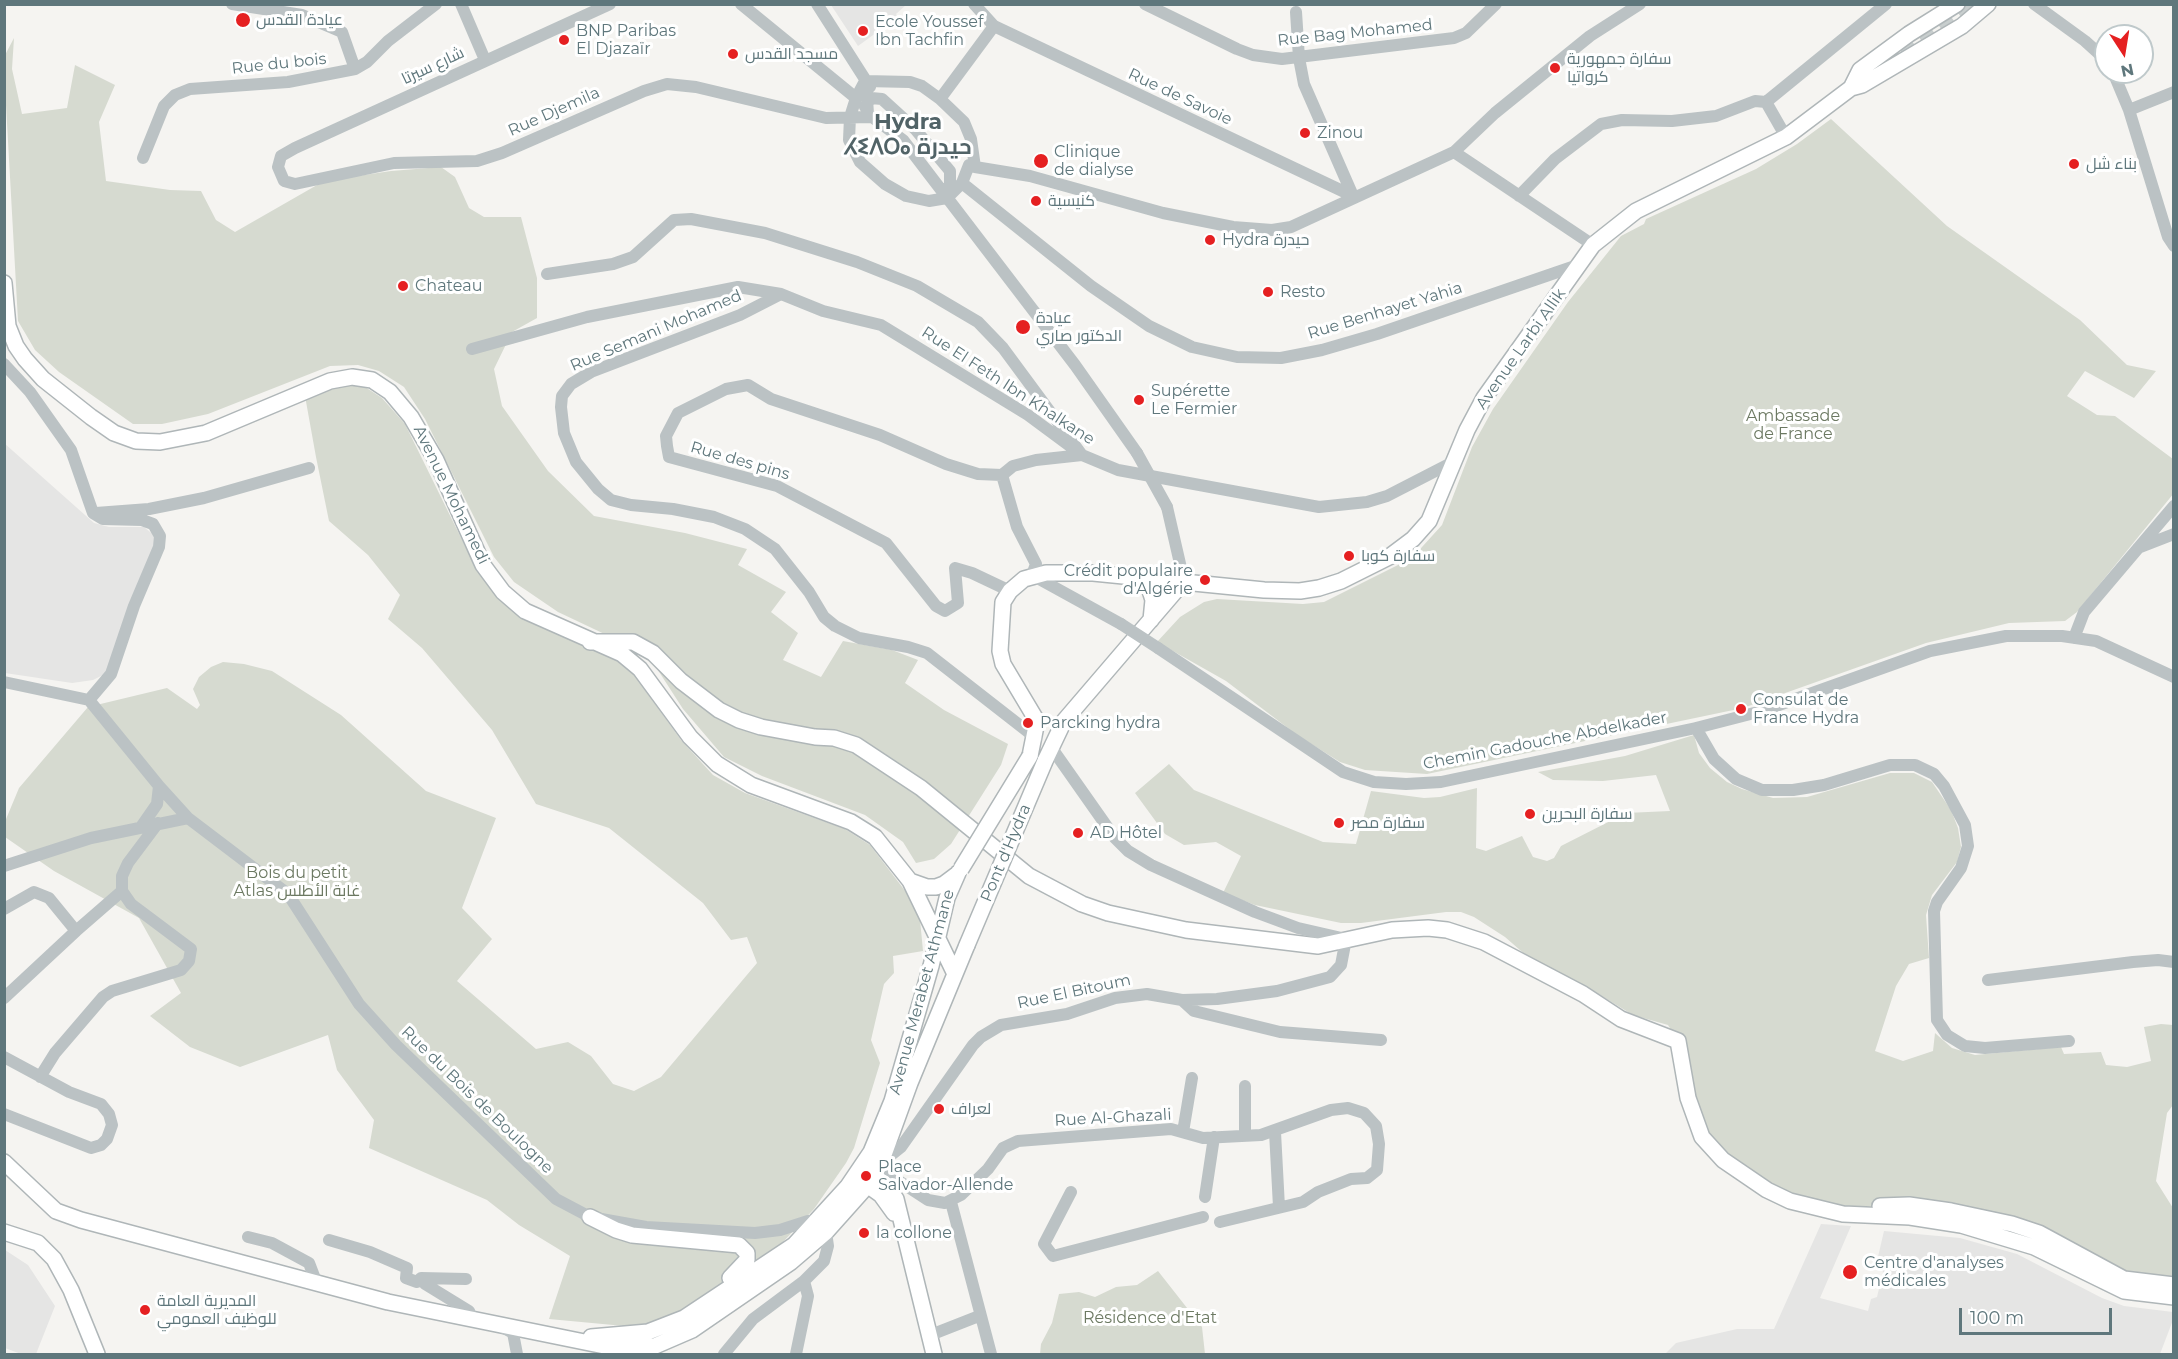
<!DOCTYPE html>
<html>
<head>
<meta charset="utf-8">
<style>
	body { margin:0 }
	#map { position:relative; width:2178px; height:1359px; overflow:hidden; background:#f5f4f1; font-family:Montserrat,sans-serif }
	canvas { display:block }
	.frame { position:absolute; inset:0; border:6px solid #5f777c; pointer-events:none }
	.north { position:absolute; left:2094px; top:24px; width:60px; height:60px; box-sizing:border-box; background:#fff; border:2px solid #bfc9cb; border-radius:50%; rotate:168deg; font-size:16px; font-weight:700; line-height:24px; text-align:center; color:#5f777c }
	.north::after { content:''; display:block; margin:auto; width:21px; height:27px; background:#e52021; clip-path:polygon(50% 0,100% 100%,50% 72%,0 100%) }
	.scale { position:absolute; left:1959px; top:1308px; width:153px; height:27px; box-sizing:border-box; border:3px solid #5f777c; border-top:0; padding-left:8px; font-size:18px; line-height:21px; white-space:nowrap; color:#5f777c; -webkit-text-stroke:4px #fff; paint-order:stroke }
</style>
</head>
<body>
<div id="map">
<canvas width="2178" height="1359"></canvas>
<div class="frame"></div>
<div class="north">N</div>
<div class="scale">100 m</div>
</div>
<script>
const ctx = document.querySelector('canvas').getContext('2d');
ctx.lineJoin = 'round';
function paint(path, color) { ctx.fillStyle = color; ctx.fill(path, 'evenodd'); }
const shape = rows => new Path2D(rows.map(r => 'M' + r).join(''));
function trace(path, color, width, dash) { ctx.strokeStyle = color; ctx.lineWidth = width; ctx.lineCap = dash ? 'butt' : 'round'; ctx.setLineDash(dash || []); ctx.stroke(path); }
function drawText(font, color, halo, rows, align = 'center') {
  ctx.font = font + ' Montserrat,Cairo,"Noto Sans Tifinagh",sans-serif'; ctx.lineWidth = 6; ctx.setLineDash([]); ctx.textBaseline = 'middle'; ctx.strokeStyle = halo; ctx.fillStyle = color; for (const [text, x, y, turn = 0] of rows) {
    ctx.save(); ctx.translate(x, y); ctx.rotate((+turn || 0) * Math.PI / 180); ctx.textAlign = isNaN(turn) ? turn : align; if (halo) ctx.strokeText(text, 0, 0); ctx.fillText(text, 0, 0); ctx.restore();
  }
}
paint(shape([
	[831,5,906,5,896,14,898,17,858,46],
	[4,443,94,523,109,527,144,527,155,536,154,546,107,673,93,680,72,683,5,673],
	[1821,1224,1851,1226,1820,1298,1846,1305,1868,1311,1871,1299,1877,1297,1883,1272,1877,1261,1884,1231,1960,1238,2017,1254,2102,1298,2124,1306,2173,1312,2173,1320,2160,1354,1665,1354,1676,1343,1737,1329,1774,1329],
	[5,1250,28,1265,55,1306,36,1354,21,1354,5,1348]
]), '#e5e5e4');
paint(shape([
	[14,38,12,69,22,114,67,108,75,65,115,85,99,122,106,181,170,190,201,191,216,220,235,232,324,181,391,171,441,167,455,177,469,208,484,217,521,217,537,278,537,318,512,332,494,369,502,406,548,471,594,516,685,533,747,549,738,565,786,592,771,612,798,633,783,660,821,677,843,641,892,650,918,660,905,683,944,710,1008,744,1001,765,951,844,934,859,916,863,903,842,865,815,762,776,724,757,683,709,654,664,632,647,558,612,514,582,494,557,425,419,404,387,379,371,358,365,330,366,208,414,162,424,133,424,59,372,35,350,18,321,5,87,4,57],
	[1831,119,1947,226,2080,320,2127,365,2156,371,2134,398,2085,371,2067,396,2097,415,2115,416,2173,459,2174,493,2077,612,2065,621,2009,623,1926,643,1743,708,1427,774,1365,770,1340,762,1297,735,1226,681,1157,642,1180,617,1204,602,1217,599,1303,604,1324,602,1412,558,1442,525,1472,447,1493,409,1568,302,1621,236,1644,224,1646,219,1756,169,1797,144],
	[343,382,362,385,382,398,405,424,467,550,487,584,505,604,617,661,632,672,681,740,713,775,745,793,845,829,870,845,919,909,923,951,893,956,894,973,884,984,871,1040,880,1063,854,1148,846,1163,814,1209,782,1243,660,1324,624,1326,549,1319,570,1256,519,1225,487,1200,369,1148,374,1120,337,1070,328,1035,240,1067,190,1047,150,1016,181,993,139,918,54,871,5,837,4,824,19,788,88,707,167,688,197,709,200,705,193,689,199,677,211,667,223,662,244,664,272,671,341,715,426,791,496,818,462,908,492,939,457,981,536,1049,568,1042,591,1056,613,1084,634,1091,661,1077,757,963,747,937,731,940,703,903,609,828,536,804,492,730,422,648,388,619,400,595,368,555,329,521,316,457,305,396],
	[1694,735,1699,753,1710,768,1727,782,1742,789,1773,798,1807,797,1890,773,1914,773,1932,782,1951,810,1958,828,1961,847,1957,862,1932,895,1926,915,1929,958,1909,964,1896,986,1875,1051,1903,1061,1933,1051,1935,1033,1952,1048,1975,1055,2061,1047,2064,1054,2101,1052,2106,1065,2127,1067,2151,1061,2144,1027,2161,1024,2173,1025,2173,1105,2167,1113,2156,1181,2173,1208,2173,1283,2138,1280,2039,1233,1880,1206,1845,1207,1779,1191,1730,1161,1700,1125,1678,1041,1668,1025,1633,1015,1580,983,1551,977,1505,937,1474,917,1461,912,1446,912,1361,923,1341,923,1255,905,1223,893,1241,856,1216,842,1184,845,1165,834,1135,793,1169,764,1194,790,1323,842,1356,844,1371,791,1424,798,1440,797,1477,788,1476,848,1486,851,1522,836,1533,857,1547,861,1554,858,1561,846,1626,813,1670,811,1656,775,1603,781,1553,780,1538,772,1625,756],
	[1158,1271,1202,1327,1205,1354,1040,1354,1041,1344,1052,1323,1059,1294,1079,1292,1095,1297,1116,1287,1137,1285]
]), '#d6dad0');
trace(shape([
	[1883,66,1973,4]
]), '#c8cece', 15, [15, 8]);
const major = shape([
	[1851,88,1860,70,1909,34,1957,4],
	[4,283,8,326,16,346,25,359,43,379,91,417,114,433,136,441,160,442,206,433,330,381,352,377,372,380,390,392,411,417,436,460,483,565,503,592,525,611,622,654,640,669,690,737,717,764,751,785,851,822,875,837,910,881,955,974],
	[1141,577,1147,581,1153,600,1151,620],
	[590,642,633,642,653,653,681,681,719,710,739,720,761,727,815,737,834,738,856,745,921,788,1029,876,1082,904,1108,913,1186,930,1318,946,1392,930,1428,928,1447,930,1484,942,1583,994,1621,1019,1678,1041,1688,1098,1702,1137,1723,1160,1767,1190,1790,1201,1843,1214,1910,1217,1961,1225,2034,1247,2124,1291,2174,1297],
	[1037,721,1003,664,1000,651,1003,602,1010,591,1024,579,1046,573,1093,573,1264,590,1300,591,1319,588,1341,581,1389,557,1413,539,1429,521,1467,430,1484,398,1593,245,1636,211,1786,137,1851,88,1862,85,1962,26,1988,4],
	[1030,756,1037,721],
	[1045,761,1064,721,1184,581],
	[910,881,927,887,936,887,944,884,956,875],
	[4,1162,56,1211,81,1220,388,1302,614,1348,655,1346,692,1330,791,1262,826,1232,868,1185,881,1163,910,1083,967,945],
	[867,1171,885,1184,896,1199,934,1354],
	[860,1180,881,1195,894,1213],
	[1880,1206,1909,1205,1951,1211,2012,1224,2039,1233,2124,1279,2174,1285],
	[590,1217,616,1230,632,1235,739,1245,747,1253,747,1260,730,1278],
	[4,1232,38,1243,54,1259,71,1290,97,1354],
	[591,1337,648,1332,684,1318,794,1245,848,1186,871,1152,892,1101,931,966,947,898,958,873]
]);
trace(major, '#afb6b8', 18);
trace(shape([
	[232,4,302,15,342,32,355,69],
	[461,4,485,60],
	[610,4,295,148,281,156,278,167,284,181,295,184,394,163,477,161,502,153,644,91,667,84,696,87,826,118,871,117],
	[741,4,856,98],
	[817,4,870,87],
	[974,4,994,26,1353,196],
	[1145,4,1237,49,1253,55,1282,59,1454,38,1466,33,1496,4],
	[2034,4,2085,41,2106,60],
	[1296,12,1299,58,1304,84,1353,196],
	[2113,72,2129,110,2168,237,2174,246],
	[865,81,910,82,922,86,940,99,964,122,971,139,975,167,969,165,962,183,947,198,929,201,906,196,885,184,860,162,849,140,850,117,856,98,865,81],
	[866,82,868,114,903,140,1075,365,1137,453],
	[940,99,994,26],
	[1766,102,1786,137],
	[865,107,871,98,882,99,915,129,950,171,950,185,943,194],
	[2129,110,2174,92],
	[1454,152,1593,245],
	[143,158,164,106,175,95,190,89,288,82,355,69,367,62,388,41,436,4],
	[975,167,1030,176,1163,213,1233,227,1272,230,1291,227,1454,152,1495,113,1590,36,1640,4],
	[962,183,1091,286,1149,326,1192,347,1237,357,1281,358,1322,350,1377,334,1578,265],
	[1519,196,1555,159,1601,124,1622,120,1672,121,1716,116,1755,101,1766,102,1886,4],
	[547,274,613,264,633,257,674,220,691,219,765,233,857,262,917,286,978,322,1003,348,1082,455,1036,460,1013,466,1002,475,978,474,946,464,880,435,771,399,748,385,726,389,678,413,666,436,667,446,669,457,777,486,886,543,936,606,945,611,958,603,955,568,972,573,1010,591],
	[781,294,740,315,591,372,571,384,562,396,561,407,564,433,576,462,598,489,611,500,631,505,673,509,714,517,745,529,775,549,809,592,824,617,835,626,859,638,908,647,927,653,1036,738],
	[472,349,587,317,738,287,781,294,823,311,881,325,1028,415,1082,455,1118,470,1319,507,1367,502,1387,496,1455,461],
	[4,364,30,392,71,450,93,513,103,519,142,520,153,524,160,536,159,547,134,606,111,674,89,700],
	[1002,475,1017,527,1036,564,1032,575,1121,624],
	[1167,507,1184,581],
	[96,513,149,509,204,498,309,468],
	[2138,548,2174,534],
	[2074,638,2084,612,2174,506],
	[1158,648,1343,772,1374,782,1406,784,1441,782,1696,728,1762,711,1930,651,2006,636,2062,636,2096,641,2174,677],
	[4,682,89,700,159,786,188,818,288,894,359,1004,396,1045,556,1199,590,1217,646,1227,755,1233,780,1230,808,1221,818,1222,826,1232,828,1246,824,1261,804,1281,753,1319,724,1354],
	[1696,728,1714,759,1736,779,1762,790,1793,790,1824,785,1890,765,1915,765,1934,774,1944,786,1965,825,1968,846,1961,868,1937,902,1934,911,1937,1020,1947,1035,1965,1046,1985,1048,2069,1041],
	[141,827,157,804,159,786],
	[4,866,91,838,188,818],
	[4,909,34,892,49,898,76,931,4,998],
	[76,931,122,891],
	[1988,980,2133,962,2158,960,2174,962],
	[1182,1000,1194,1011,1280,1032,1381,1040],
	[4,1057,69,1092,101,1104,109,1114,112,1125,107,1139,101,1145,91,1148,4,1114],
	[40,1077,55,1053,103,997,112,991,181,970,189,961,191,949,131,904,122,891,122,876,128,863,158,823],
	[1183,1132,1192,1078],
	[1275,1132,1279,1207],
	[1245,1136,1245,1086],
	[881,1163,901,1147,973,1045,981,1037,1001,1025,1067,1014,1115,998,1147,994,1182,1000,1217,999,1277,991,1330,977,1341,965,1346,939,1298,928,1255,912,1151,865,1128,851,1115,838,1051,747],
	[879,1168,928,1200,945,1203,961,1195,988,1169,1003,1148,1018,1141,1171,1129,1203,1138,1261,1135,1331,1110,1348,1108,1364,1113,1376,1126,1379,1144,1377,1170,1367,1178,1351,1179,1318,1192,1303,1202,1220,1222],
	[1071,1192,1044,1244,1053,1256,1203,1217],
	[1205,1197,1214,1137],
	[951,1202,991,1354],
	[248,1237,272,1243,309,1263,317,1284],
	[329,1240,370,1252,407,1268,406,1278,417,1282,421,1278],
	[466,1279,421,1278,425,1284,469,1311,471,1317],
	[502,1327,513,1333,517,1354],
	[928,1336,979,1316],
	[796,1354,808,1296,804,1281]
]), '#bbc2c4', 12);
trace(major, '#fff', 15);
const majorBridge = shape([
	[961,869,1030,756],
	[967,945,1045,761]
]);
trace(majorBridge, '#afb6b8', 18, []);
trace(shape([
	[1137,453,1167,507],
	[1121,624,1158,648]
]), '#bbc2c4', 12);
trace(majorBridge, '#fff', 15);
for (const [x, y, r, color] of [
	[243,20,8,"#e52021"],
	[863,31,6,"#e52021"],
	[564,40,6,"#e52021"],
	[733,54,6,"#e52021"],
	[1555,68,6,"#e52021"],
	[1305,133,6,"#e52021"],
	[1041,161,8,"#e52021"],
	[2074,164,6,"#e52021"],
	[1036,201,6,"#e52021"],
	[1210,240,6,"#e52021"],
	[403,286,6,"#e52021"],
	[1268,292,6,"#e52021"],
	[1023,327,8,"#e52021"],
	[1139,400,6,"#e52021"],
	[1349,556,6,"#e52021"],
	[1205,580,6,"#e52021"],
	[1741,709,6,"#e52021"],
	[1028,723,6,"#e52021"],
	[1530,814,6,"#e52021"],
	[1339,823,6,"#e52021"],
	[1078,833,6,"#e52021"],
	[939,1109,6,"#e52021"],
	[866,1176,6,"#e52021"],
	[864,1233,6,"#e52021"],
	[1850,1272,8,"#e52021"],
	[145,1310,6,"#e52021"]
]) { const dot = new Path2D(); dot.arc(x, y, r, 0, 2 * Math.PI); ctx.fillStyle = color; ctx.fill(dot); trace(dot, '#fff', 2); }
drawText('16px', '#5f777c', '#fff', [
	["عيادة القدس",256,20],
	["Ecole Youssef",875,22],
	["Ibn Tachfin",875,40],
	["BNP Paribas",576,31],
	["El Djazaïr",576,49],
	["مسجد القدس",745,54],
	["سفارة جمهورية",1567,59],
	["كرواتيا",1567,77],
	["Zinou",1317,133],
	["Clinique",1054,152],
	["de dialyse",1054,170],
	["بناء شل",2086,164],
	["كنيسية",1048,201],
	["Hydra حيدرة",1222,240],
	["Chateau",415,286],
	["Resto",1280,292],
	["عيادة",1036,318],
	["الدكتور صاري",1036,336],
	["Supérette",1151,391],
	["Le Fermier",1151,409],
	["سفارة كوبا",1361,556],
	["Crédit populaire",1193,571,"right"],
	["d'Algérie",1193,589,"right"],
	["Consulat de",1753,700],
	["France Hydra",1753,718],
	["Parcking hydra",1040,723],
	["سفارة البحرين",1542,814],
	["سفارة مصر",1351,823],
	["AD Hôtel",1090,833],
	["لعراف",951,1109],
	["Place",878,1167],
	["Salvador-Allende",878,1185],
	["la collone",876,1233],
	["Centre d'analyses",1864,1263],
	["médicales",1864,1281],
	["المديرية العامة",157,1301],
	["للوظيف العمومي",157,1319]
], 'left');
drawText('16px', '#5f777c', '#fff', [
	["Rue Bag Mohamed",1355,33,-6],
	["Rue du bois",279,64,-6],
	["شارع سيرتا",433,66,-25],
	["Rue de Savoie",1180,97,25],
	["Rue Djemila",554,112,-24],
	["Rue Benhayet Yahia",1385,311,-17],
	["Rue Semani Mohamed",656,331,-23],
	["Avenue Larbi Allik",1521,349,-55],
	["Rue El Feth Ibn Khalkane",1008,386,33],
	["Rue des pins",740,461,16],
	["Avenue Mohamedi",451,495,64],
	["Chemin Gadouche Abdelkader",1545,741,-11],
	["Pont d'Hydra",1006,853,-67],
	["Avenue Merabet Athmane",922,992,-75],
	["Rue El Bitoum",1074,992,-12],
	["Rue du Bois de Boulogne",477,1100,44],
	["Rue Al-Ghazali",1113,1118,-3]
]);
drawText('16px', '#6c7962', '#fff', [
	["Ambassade",1793,416],
	["de France",1793,434],
	["Bois du petit",297,873],
	["Atlas غابة الأطلس",297,891],
	["Résidence d'Etat",1150,1318]
]);
drawText('bold 22px', '#516367', '#fff', [
	["Hydra",908,123],
	["ⵃⵉⴷⵔⴰ حيدرة",908,148]
]);
</script>
</body>
</html>
